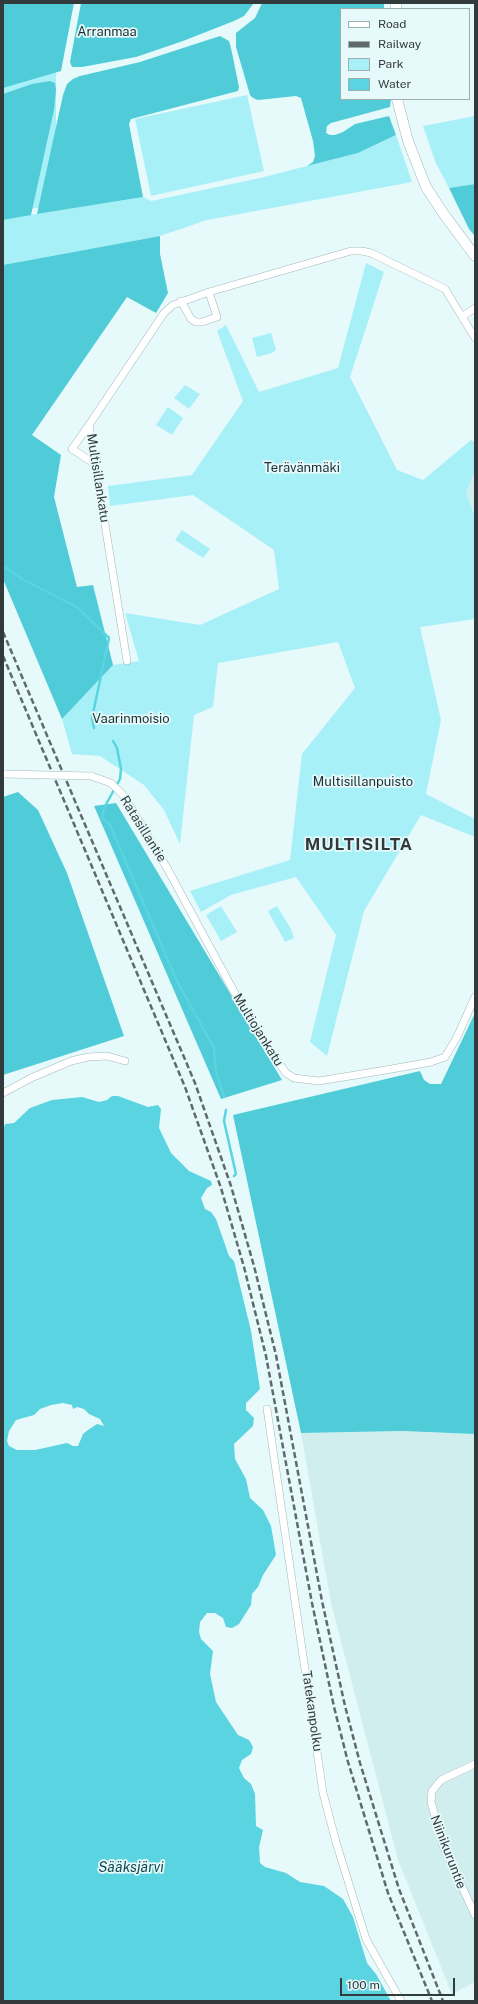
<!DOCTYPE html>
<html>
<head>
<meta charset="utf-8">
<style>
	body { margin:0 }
	#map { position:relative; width:478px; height:2004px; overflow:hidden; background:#e6f9fb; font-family:"Public Sans",sans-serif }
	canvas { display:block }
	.frame { position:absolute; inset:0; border:4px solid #333a3b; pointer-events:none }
	.legend { position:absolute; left:340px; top:8px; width:130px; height:92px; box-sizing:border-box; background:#e6f9fb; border:1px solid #9eadae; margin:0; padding:5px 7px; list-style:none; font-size:12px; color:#333a3b }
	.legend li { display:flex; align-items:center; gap:8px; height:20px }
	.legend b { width:20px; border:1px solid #9eadae }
	.scale { position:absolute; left:340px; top:1978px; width:115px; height:18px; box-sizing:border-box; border:2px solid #333a3b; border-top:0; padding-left:5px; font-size:12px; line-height:14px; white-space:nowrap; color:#333a3b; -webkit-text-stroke:3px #e6f9fb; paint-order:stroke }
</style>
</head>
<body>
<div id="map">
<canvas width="478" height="2004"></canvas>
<div class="frame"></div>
<ul class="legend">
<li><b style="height:5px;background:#fff"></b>Road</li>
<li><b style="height:5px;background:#606a6b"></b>Railway</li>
<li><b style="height:11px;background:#a8f0f7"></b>Park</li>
<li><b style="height:11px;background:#59d4e0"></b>Water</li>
</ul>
<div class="scale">100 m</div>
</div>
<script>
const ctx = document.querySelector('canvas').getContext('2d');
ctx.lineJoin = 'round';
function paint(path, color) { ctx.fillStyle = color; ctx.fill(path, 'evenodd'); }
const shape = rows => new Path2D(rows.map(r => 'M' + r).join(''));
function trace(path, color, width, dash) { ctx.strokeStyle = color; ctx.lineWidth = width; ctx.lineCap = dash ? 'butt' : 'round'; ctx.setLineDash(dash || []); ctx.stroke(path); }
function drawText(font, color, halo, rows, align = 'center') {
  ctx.font = font + ' "Public Sans",sans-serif'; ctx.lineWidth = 3.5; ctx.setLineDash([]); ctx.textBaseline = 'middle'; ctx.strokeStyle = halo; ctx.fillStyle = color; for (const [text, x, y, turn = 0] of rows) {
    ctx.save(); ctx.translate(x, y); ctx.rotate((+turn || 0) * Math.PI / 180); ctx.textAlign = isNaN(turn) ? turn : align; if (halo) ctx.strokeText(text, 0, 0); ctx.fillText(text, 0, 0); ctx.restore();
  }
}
paint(shape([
	[475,471,475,516,466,493],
	[403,1431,475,1434,475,1982,452,1994,398,1860,331,1603,301,1433]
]), '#d1eeef');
paint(shape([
	[3,3,56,3,56,204,31,209,30,215,143,197,151,201,260,178,358,153,396,135,412,182,207,220,160,236,19,262,3,372],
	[247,95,264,171,151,196,135,119],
	[475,116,475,184,449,188,435,161,423,126],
	[366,263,384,272,350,377,397,470,423,480,471,440,475,442,475,471,466,493,475,516,475,619,420,627,441,720,426,794,475,819,475,837,421,815,364,911,327,1056,310,1042,336,935,296,877,231,895,201,912,190,891,290,860,302,754,355,688,338,642,218,663,213,707,194,715,180,844,164,810,144,785,100,756,72,754,62,719,113,665,139,661,125,613,200,625,279,589,274,550,193,495,110,506,108,486,192,475,243,401,217,331,226,325,259,392,338,368],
	[271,333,276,350,272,353,257,357,252,338],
	[185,385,200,394,189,409,174,398],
	[168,407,183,418,172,435,156,425],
	[182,530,210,549,203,558,175,540],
	[221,906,237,932,221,941,206,915],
	[277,906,291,929,294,938,285,942,268,911]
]), '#a8f0f7');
paint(shape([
	[3,3,74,3,61,71,3,88],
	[81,3,254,3,244,16,234,21,183,41,136,57,82,67,72,67,70,62],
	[262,3,384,3,384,9,341,9,341,99,391,99,390,107,331,123,327,126,326,133,330,135,335,135,343,132,355,124,389,116,396,135,358,153,307,166,313,162,315,156,313,141,301,98,296,96,258,100,253,98,250,95,236,47,236,33,255,18],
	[220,36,229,41,231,48,239,87,238,91,131,119,129,124,143,197,37,214,63,95,67,84,73,79,80,76,140,62],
	[50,81,55,83,56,90,54,110,31,215,3,220,3,94,32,84],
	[475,184,475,236,469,229,449,188],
	[160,236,160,254,168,293,156,313,127,297,32,435,61,455,54,497,77,587,93,585,113,665,62,719,3,579,3,265],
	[18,792,38,810,67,873,124,1036,3,1075,3,797],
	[116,803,282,1080,221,1099,94,806],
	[475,1013,475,1434,403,1431,301,1433,233,1115,420,1071,424,1080,430,1084,441,1084]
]), '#50ccd8');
paint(shape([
	[112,1096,118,1096,148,1107,158,1105,161,1109,159,1128,171,1153,189,1171,211,1181,212,1185,207,1188,201,1198,205,1209,211,1212,216,1219,229,1256,234,1261,251,1331,260,1389,246,1403,246,1410,254,1418,253,1426,234,1444,235,1459,246,1479,250,1498,263,1510,271,1526,276,1555,263,1575,258,1587,252,1594,251,1605,239,1624,232,1628,226,1627,223,1618,215,1613,207,1613,200,1622,199,1632,201,1639,213,1651,210,1674,216,1702,238,1735,249,1740,253,1747,251,1754,242,1760,239,1768,244,1778,251,1784,255,1794,256,1826,263,1830,259,1847,260,1863,265,1867,286,1873,300,1882,324,1886,343,1899,353,1917,367,1963,376,1974,391,2001,3,2001,3,1131,5,1124,14,1123,30,1108,52,1100,82,1097,99,1102,107,1100],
	[63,1403,72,1405,73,1409,77,1407,84,1409,89,1414,100,1419,104,1426,97,1424,88,1430,83,1434,78,1446,73,1446,67,1443,35,1450,17,1450,9,1446,7,1441,9,1431,16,1420,34,1415,40,1409,51,1405]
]), '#59d4e0');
trace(shape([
	[3,566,22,579,77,607,109,638,92,718,94,728],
	[113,741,117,748,121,769,120,779,104,808,102,818,110,825,177,981,214,1048,216,1071,224,1097],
	[226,1110,224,1121,236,1174,234,1176]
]), '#59d4e0', 2.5);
const street = shape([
	[181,301,191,319,196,322,202,322,217,317,209,292],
	[463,316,475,308],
	[89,425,72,449,95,464],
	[127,661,89,425,164,313,173,305,209,292,351,251,362,251,371,253,445,289,475,338],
	[91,776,111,783,124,796,167,868,232,988,258,1033,286,1073,294,1078,319,1081,380,1071,431,1062,445,1057,457,1037,475,997],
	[3,1093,31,1078,71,1061,88,1057,107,1056,125,1061],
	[267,1409,323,1793,336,1842,366,1939,401,2001],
	[475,1764,441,1780,432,1791,431,1802,443,1845,475,1915]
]);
const secondary = shape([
	[396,9,396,3],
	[397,99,408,141,426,187,443,213,475,256]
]);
trace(street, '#a5b7b9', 8);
trace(secondary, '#a5b7b9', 11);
trace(street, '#fff', 7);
trace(secondary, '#fff', 10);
trace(shape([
	[3,632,195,1083,231,1186,254,1266,276,1355,322,1601,345,1706,360,1763,399,1889,443,2001],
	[3,656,185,1087,221,1188,244,1267,266,1356,312,1603,334,1707,348,1762,388,1893,432,2001]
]), '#606a6b', 2.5, [6, 3]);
const streetBridge = shape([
	[5,774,91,776]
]);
trace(streetBridge, '#a5b7b9', 8, []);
trace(streetBridge, '#fff', 7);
drawText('13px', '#1b3133', '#e6f9fb', [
	["Arranmaa",107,32],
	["Terävänmäki",302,468],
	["Vaarinmoisio",131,719],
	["Multisillanpuisto",363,782]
]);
drawText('13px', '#333a3b', '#e6f9fb', [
	["Multisillankatu",98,478,81],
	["Ratasillantie",143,829,58],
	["Multiojankatu",258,1030,58],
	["Tatekanpolku",312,1711,82],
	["Niinikuruntie",448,1852,69]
]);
drawText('italic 14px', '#12494e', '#e6f9fb', [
	["Sääksjärvi",131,1868]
]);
ctx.letterSpacing = '1px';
drawText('bold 17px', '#333a3b', '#e6f9fb', [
	["MULTISILTA",359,845]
]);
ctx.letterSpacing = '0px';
</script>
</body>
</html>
